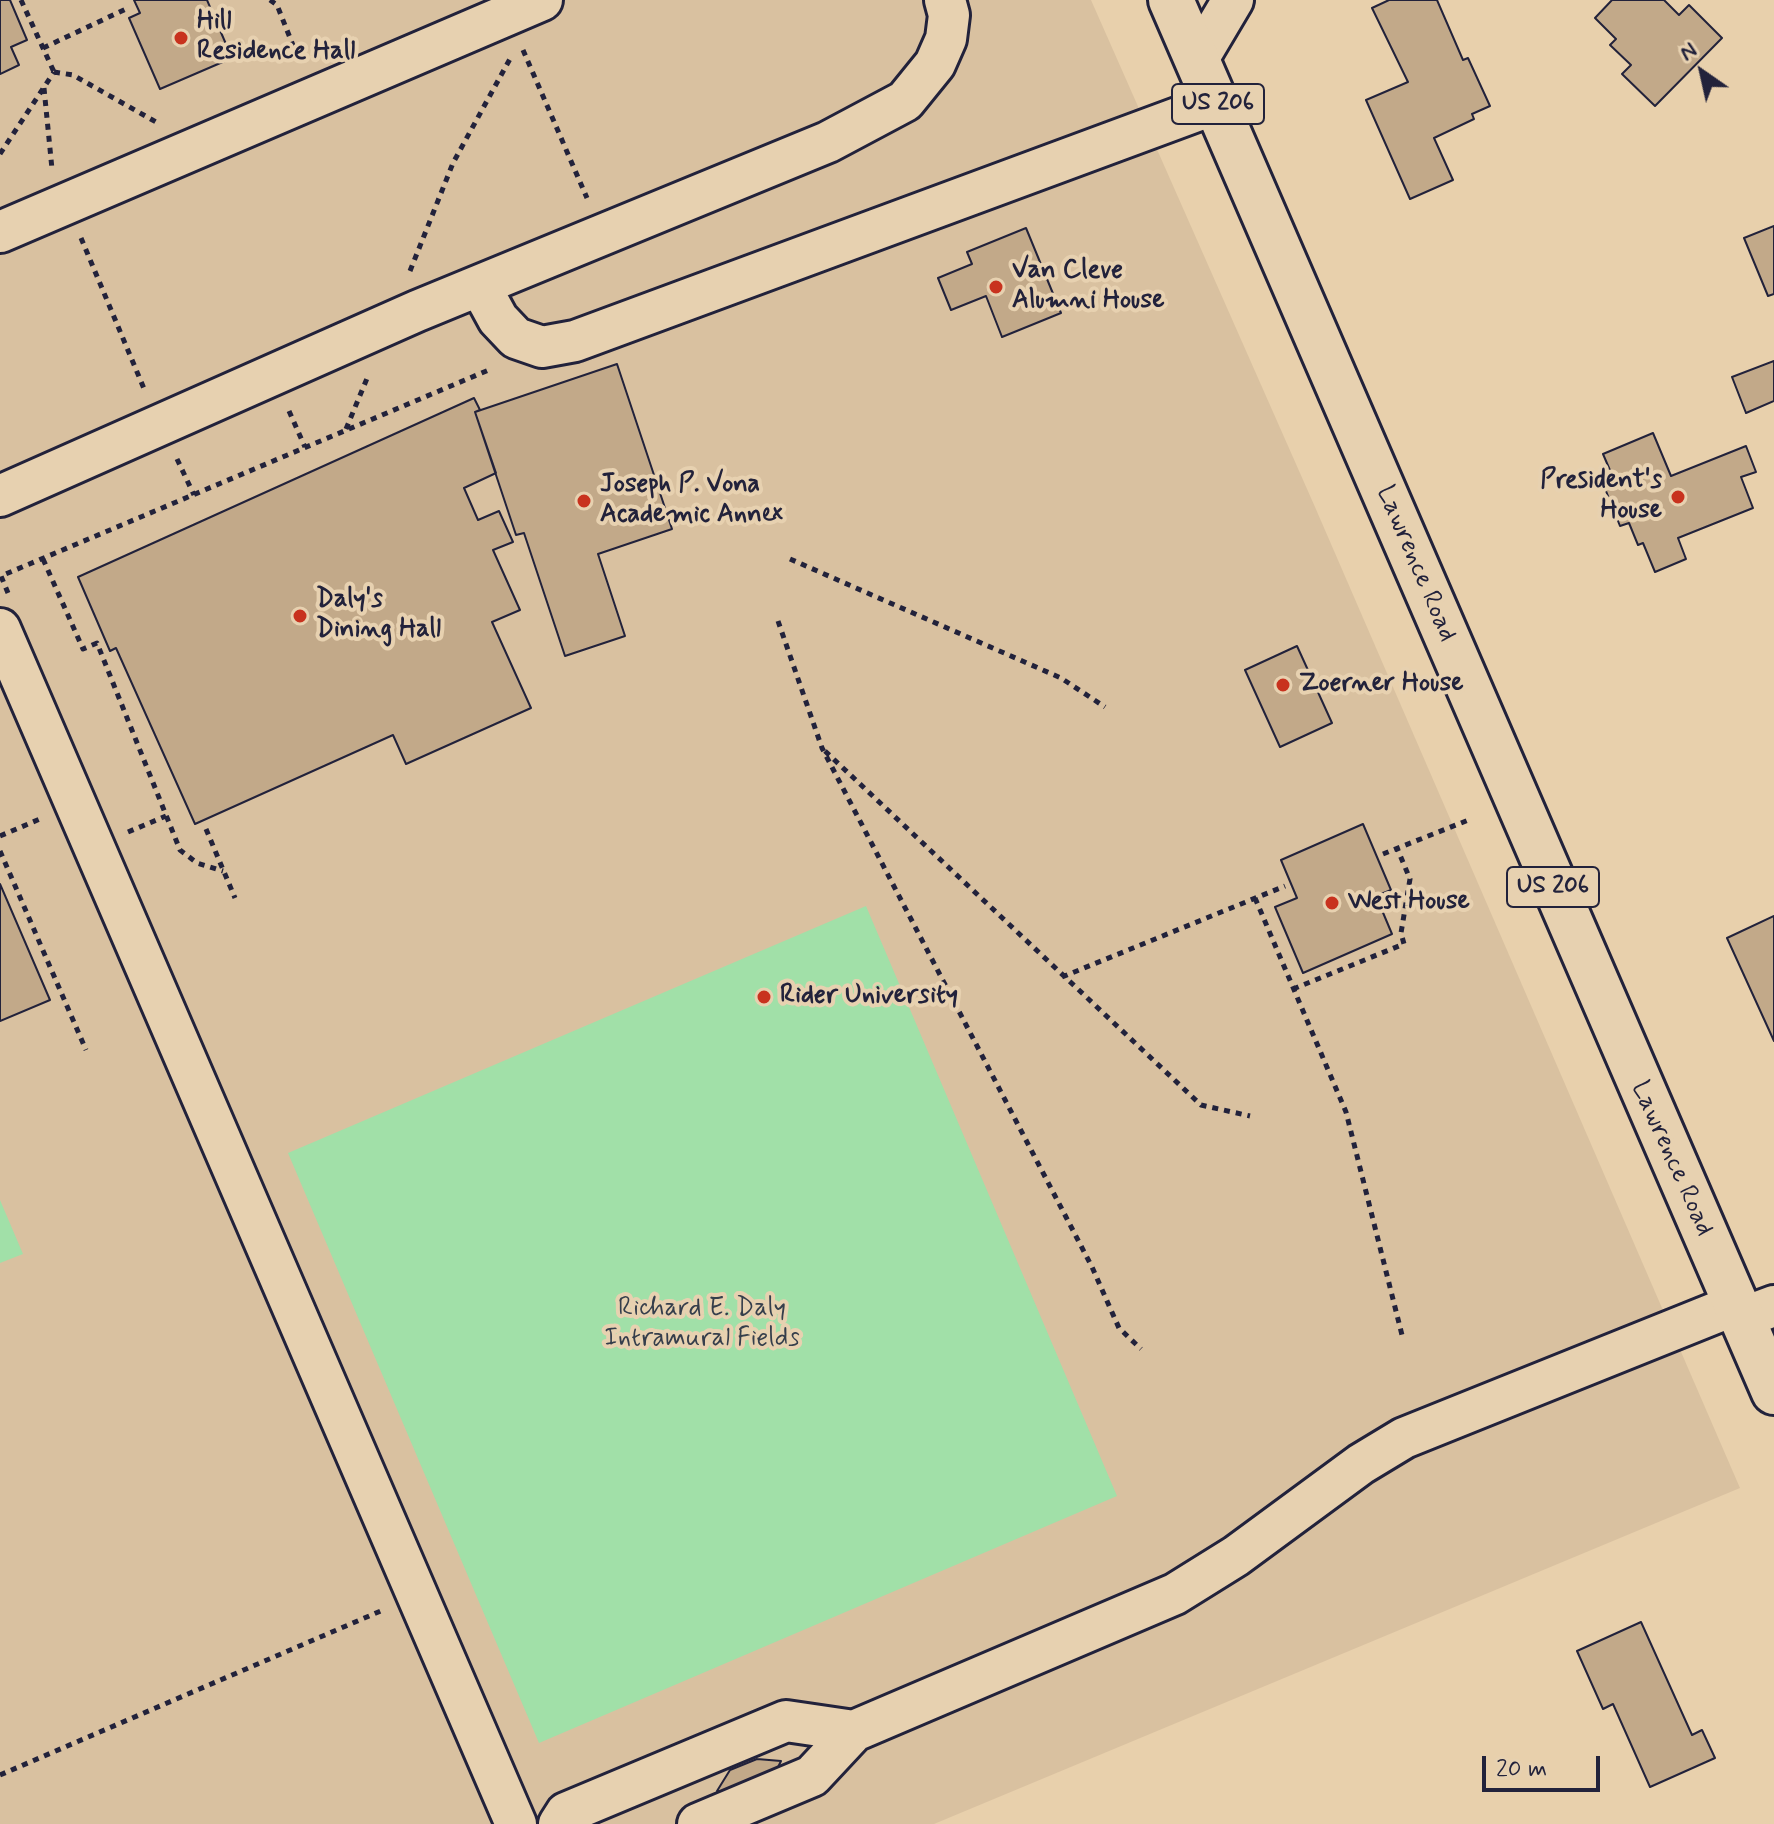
<!DOCTYPE html>
<html>
<head>
<meta charset="utf-8">
<style>
	body { margin:0 }
	#map { position:relative; width:1774px; height:1824px; overflow:hidden; background:#e8d0ac; font-family:Mynerve,sans-serif }
	canvas { display:block }
	.north { position:absolute; left:1662px; top:32px; width:80px; height:80px; -webkit-text-stroke:6px #e7d1b0; paint-order:stroke; rotate:326deg; font-size:22px; font-weight:700; line-height:32px; text-align:center; color:#22223b }
	.north::after { content:''; display:block; margin:auto; width:28px; height:36px; background:#22223b; clip-path:polygon(50% 0,100% 100%,50% 72%,0 100%) }
	.scale { position:absolute; left:1482px; top:1756px; width:118px; height:36px; box-sizing:border-box; border:4px solid #22223b; border-top:0; padding-left:10px; font-size:24px; line-height:28px; white-space:nowrap; color:#22223b; -webkit-text-stroke:6px #e7d1b0; paint-order:stroke }
</style>
</head>
<body>
<div id="map">
<canvas width="1774" height="1824"></canvas>
<div class="north">N</div>
<div class="scale">20 m</div>
</div>
<script>
const ctx = document.querySelector('canvas').getContext('2d');
ctx.lineJoin = 'round';
function paint(path, color) { ctx.fillStyle = color; ctx.fill(path, 'evenodd'); }
const shape = rows => new Path2D(rows.map(r => 'M' + r).join(''));
function trace(path, color, width, dash) { ctx.strokeStyle = color; ctx.lineWidth = width; ctx.lineCap = dash ? 'butt' : 'round'; ctx.setLineDash(dash || []); ctx.stroke(path); }
function drawText(font, color, halo, rows, align = 'center') {
  ctx.font = font + ' Mynerve,sans-serif'; ctx.lineWidth = 8; ctx.setLineDash([]); ctx.textBaseline = 'middle'; ctx.strokeStyle = halo; ctx.fillStyle = color; for (const [text, x, y, turn = 0] of rows) {
    ctx.save(); ctx.translate(x, y); ctx.rotate((+turn || 0) * Math.PI / 180); ctx.textAlign = isNaN(turn) ? turn : align; if (halo) ctx.strokeText(text, 0, 0); ctx.fillText(text, 0, 0); ctx.restore();
  }
}
paint(shape([
	[0,0,1091,0,1315,507,1740,1488,934,1824,0,1824]
]), '#d9c1a0');
paint(shape([
	[866,906,1117,1496,539,1743,288,1153],
	[0,1200,23,1254,0,1263]
]), '#a1e0a8');
const building = shape([
	[0,0,10,0,27,40,11,47,19,65,0,74,0,0],
	[134,0,207,0,232,58,160,89,129,18,140,13,134,0],
	[1389,0,1437,0,1463,60,1468,58,1490,106,1472,114,1474,119,1434,138,1453,180,1410,199,1366,100,1408,82,1372,8,1389,0],
	[1612,0,1664,0,1679,15,1689,5,1722,38,1655,106,1622,74,1631,65,1610,45,1616,39,1595,18,1612,0],
	[1774,226,1774,294,1768,296,1744,238,1774,226],
	[1026,228,1061,313,1002,337,986,296,951,310,938,278,972,264,967,252,1026,228],
	[1774,361,1774,401,1746,413,1732,377,1774,361],
	[617,364,672,529,598,554,625,636,565,656,524,533,516,535,475,412,617,364],
	[474,398,480,410,475,412,496,473,464,488,478,520,499,511,513,542,493,550,520,610,492,622,531,708,406,764,393,735,195,824,116,648,110,651,78,577,474,398],
	[1653,433,1671,476,1746,446,1756,472,1741,477,1753,508,1678,538,1686,559,1655,572,1643,543,1638,545,1629,523,1620,526,1604,486,1615,482,1603,454,1653,433],
	[1297,646,1332,723,1280,747,1245,670,1297,646],
	[1363,824,1391,890,1376,896,1392,934,1303,973,1275,907,1297,898,1281,860,1363,824],
	[0,884,50,1000,0,1021,0,884],
	[1774,916,1774,1041,1727,938,1774,916],
	[1641,1622,1692,1735,1702,1730,1715,1758,1650,1787,1613,1704,1603,1709,1577,1651,1641,1622],
	[757,1759,781,1761,772,1780,743,1794,717,1791,730,1770,757,1759]
]);
paint(building, '#c2a989');
trace(building, '#22223b', 2);
const minor = shape([
	[1198,59,1233,0],
	[0,232,542,0],
	[480,286,498,319,516,338,542,347,575,341,1218,103],
	[0,496,417,311,828,142,905,101,935,64,946,39,949,15,945,0],
	[0,629,516,1824],
	[1742,1318,1774,1306],
	[559,1824,566,1813,786,1721,854,1731],
	[698,1824,812,1776,854,1731,1175,1594,1236,1556,1361,1464,1404,1438,1735,1305]
]);
const major = shape([
	[1171,0,1774,1392]
]);
trace(minor, '#22223b', 46);
trace(major, '#22223b', 50);
trace(shape([
	[21,0,54,72],
	[270,0,277,5,300,63],
	[43,48,128,8],
	[523,50,587,198],
	[54,72,73,75,156,122],
	[44,88,52,169],
	[0,154,54,72],
	[81,238,145,391],
	[410,271,453,163,511,57],
	[289,411,305,447],
	[346,429,368,376],
	[177,459,194,495],
	[43,559,83,649,97,643,180,850,197,863,223,871],
	[790,559,1061,678,1105,707],
	[8,593,1,576,491,369],
	[778,621,822,748,1092,1267,1119,1328,1141,1349],
	[825,751,1201,1105,1250,1116],
	[206,829,235,898],
	[128,832,166,816],
	[0,836,40,819],
	[0,851,86,1050],
	[1383,854,1471,819],
	[1255,898,1346,1112,1403,1339],
	[1062,977,1285,886],
	[1293,989,1404,944,1401,933,1410,879,1397,848],
	[0,1775,383,1610]
]), '#22223b', 5, [6, 6]);
trace(minor, '#e7d1b0', 40);
trace(major, '#e7d1b0', 44);
for (const [x, y, r, color] of [
	[181,38,8,"#c8321e"],
	[996,287,8,"#c8321e"],
	[1678,497,8,"#c8321e"],
	[584,501,8,"#c8321e"],
	[300,616,8,"#c8321e"],
	[1283,685,8,"#c8321e"],
	[1332,903,8,"#c8321e"],
	[764,997,8,"#c8321e"]
]) { const dot = new Path2D(); dot.arc(x, y, r, 0, 2 * Math.PI); ctx.fillStyle = color; ctx.fill(dot); trace(dot, '#e7d1b0', 3); }
for (const [x, y, w] of [
	[1218,104,92],
	[1553,887,92]
]) { const box = new Path2D(); box.roundRect(x - w / 2, y - 20, w, 40, 6); ctx.fillStyle = '#e7d1b0'; ctx.fill(box); trace(box, '#22223b', 2); }
drawText('bold 24px', '#22223b', null, [
	["US 206",1218,104],
	["US 206",1553,887]
]);
drawText('bold 26px', '#22223b', '#e7d1b0', [
	["Hill",197,23],
	["Residence Hall",197,53],
	["Van Cleve",1012,272],
	["Alumni House",1012,302],
	["President's",1662,482,"right"],
	["House",1662,512,"right"],
	["Joseph P. Vona",600,486],
	["Academic Annex",600,516],
	["Daly's",316,601],
	["Dining Hall",316,631],
	["Zoerner House",1299,685],
	["West House",1348,903],
	["Rider University",780,997]
], 'left');
drawText('26px', '#22223b', '#e7d1b0', [
	["Lawrence Road",1415,564,67],
	["Lawrence Road",1671,1159,66]
]);
drawText('26px', '#353e4b', '#e7d1b0', [
	["Richard E. Daly",702,1310],
	["Intramural Fields",702,1340]
]);
</script>
</body>
</html>
